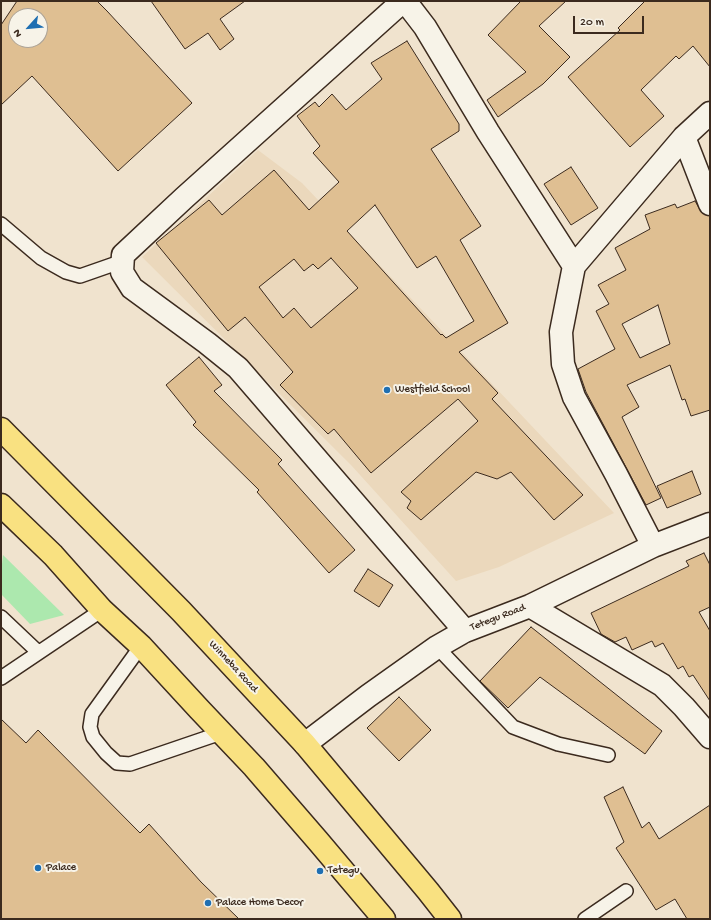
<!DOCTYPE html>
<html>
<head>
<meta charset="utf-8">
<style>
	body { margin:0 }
	#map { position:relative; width:711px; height:920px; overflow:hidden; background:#f0e3ce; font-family:"Gochi Hand",sans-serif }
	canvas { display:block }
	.frame { position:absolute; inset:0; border:2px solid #3b2a1e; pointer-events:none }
	.north { position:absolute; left:8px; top:8px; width:40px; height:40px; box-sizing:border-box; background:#f7f3e8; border:1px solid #aca397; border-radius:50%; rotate:243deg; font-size:11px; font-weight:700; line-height:16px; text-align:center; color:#3b2a1e }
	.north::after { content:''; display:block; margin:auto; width:14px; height:18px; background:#1f6fb2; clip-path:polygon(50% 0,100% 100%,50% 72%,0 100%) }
	.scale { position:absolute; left:573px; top:16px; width:71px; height:18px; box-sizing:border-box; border:2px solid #3b2a1e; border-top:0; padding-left:5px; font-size:12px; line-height:14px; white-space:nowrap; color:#3b2a1e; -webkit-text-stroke:3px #f7f3e8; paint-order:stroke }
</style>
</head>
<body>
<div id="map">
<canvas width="711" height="920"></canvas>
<div class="frame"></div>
<div class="north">N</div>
<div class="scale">20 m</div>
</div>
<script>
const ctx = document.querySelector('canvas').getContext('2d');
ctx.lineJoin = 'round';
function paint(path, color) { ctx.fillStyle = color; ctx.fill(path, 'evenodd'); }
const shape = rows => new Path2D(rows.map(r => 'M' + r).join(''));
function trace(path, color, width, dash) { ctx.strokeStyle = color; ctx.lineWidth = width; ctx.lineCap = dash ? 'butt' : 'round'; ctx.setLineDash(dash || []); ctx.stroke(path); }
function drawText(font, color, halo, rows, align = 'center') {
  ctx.font = font + ' "Gochi Hand",sans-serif'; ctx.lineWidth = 4; ctx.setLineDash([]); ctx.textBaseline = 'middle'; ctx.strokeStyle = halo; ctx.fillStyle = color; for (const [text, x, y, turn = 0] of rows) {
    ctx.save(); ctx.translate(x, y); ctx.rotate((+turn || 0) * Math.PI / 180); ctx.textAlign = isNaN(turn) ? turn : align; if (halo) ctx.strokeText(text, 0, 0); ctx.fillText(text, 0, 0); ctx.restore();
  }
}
paint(shape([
	[258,150,302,183,614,513,499,567,456,581,351,465,142,257]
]), '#ebd8bc');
paint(shape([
	[3,555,64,615,30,624,1,594,1,573]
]), '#ace8ae');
const building = shape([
	[17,1,97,1,107,11,192,103,118,171,32,76,1,105,1,25,17,1],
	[16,16,40,16,40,40,16,40,16,16],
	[151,1,245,1,220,19,234,39,220,50,208,33,185,49,151,1],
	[521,1,566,1,539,26,570,57,543,84,498,117,487,100,526,72,488,35,521,1],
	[645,1,710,1,710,67,693,46,679,59,676,56,641,90,664,116,630,147,568,77,620,30,618,28,645,1],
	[407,41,459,124,459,131,431,149,481,226,460,240,508,323,459,352,498,393,492,399,583,495,554,520,511,472,497,479,476,472,421,520,407,508,411,501,401,492,478,421,458,399,371,473,334,429,328,434,280,385,293,372,245,317,228,331,156,243,209,200,222,215,274,170,309,210,339,182,313,153,320,146,297,116,315,102,319,107,332,94,346,110,382,79,371,63,407,41],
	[375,205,417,268,436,256,474,321,446,338,442,334,441,335,347,231,375,205],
	[331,258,358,288,311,328,294,308,283,318,259,287,294,259,304,271,313,264,318,269,331,258],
	[571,167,598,208,571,225,544,184,571,167],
	[695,201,702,213,710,216,710,410,691,416,685,399,682,400,670,365,627,385,639,407,622,417,661,498,646,505,586,392,578,369,615,349,596,311,609,304,598,285,626,270,615,248,650,229,645,215,675,204,677,208,695,201],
	[658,305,670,344,640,358,622,324,658,305],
	[199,357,222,385,214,391,282,460,278,464,355,550,329,573,257,492,259,490,193,425,196,422,166,385,199,357],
	[692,471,701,494,667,508,657,486,692,471],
	[704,553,710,565,710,607,699,612,710,631,710,701,693,675,689,677,683,666,678,669,663,643,655,647,652,641,632,650,626,637,615,642,601,634,591,613,689,566,686,561,704,553],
	[368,569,393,585,379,607,354,591,368,569],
	[531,627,662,731,645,754,540,677,508,708,480,681,531,627],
	[399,697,431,730,399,761,367,728,399,697],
	[1,719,26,743,38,730,140,833,149,824,201,882,239,919,1,919,1,719],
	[623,787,642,828,649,822,659,839,710,805,710,919,687,919,675,899,656,910,616,848,624,842,604,797,623,787]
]);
paint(building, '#dfbf92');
trace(building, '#3b2a1e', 1);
const lane = shape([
	[1,224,41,258,66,272,80,276,123,261],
	[1,617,38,652],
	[141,646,92,714,90,727,93,737,106,753,117,763,130,764,221,733],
	[437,647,513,727,558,744,608,755],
	[1,678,102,610],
	[585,919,626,891]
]);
const street = shape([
	[403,1,184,198,123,255,122,272,132,288,207,343,238,368,465,631],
	[405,1,425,27,488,132,574,266],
	[684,137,710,204],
	[653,546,616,474,574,397,563,364,561,332,574,266,684,137,710,113],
	[530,606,662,685,684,707,710,737],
	[305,744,368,696,437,647,465,631,530,606,653,546,710,524]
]);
const highway = shape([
	[1,429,181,611,305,744,428,891,450,919],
	[1,505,53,555,102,610,141,646,199,709,254,767,318,841,384,919]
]);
trace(lane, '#3b2a1e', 16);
trace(street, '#3b2a1e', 25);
trace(highway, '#3b2a1e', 25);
trace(lane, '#f7f3e8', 13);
trace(street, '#f7f3e8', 22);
trace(highway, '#f9e181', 22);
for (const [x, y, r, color] of [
	[387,390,4,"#1f6fb2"],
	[38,868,4,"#1f6fb2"],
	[320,871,4,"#1f6fb2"],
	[208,903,4,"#1f6fb2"]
]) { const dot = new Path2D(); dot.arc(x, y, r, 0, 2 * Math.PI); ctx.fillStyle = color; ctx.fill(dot); trace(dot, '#f7f3e8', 1.5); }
drawText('11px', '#3b2a1e', '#f7f3e8', [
	["Westfield School",395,390],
	["Palace",46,868],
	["Tetegu",328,871],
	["Palace Home Decor",216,903]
], 'left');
drawText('11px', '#3b2a1e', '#f7f3e8', [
	["Tetegu Road",498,618,-21],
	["Winneba Road",233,667,47]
]);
</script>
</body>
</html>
